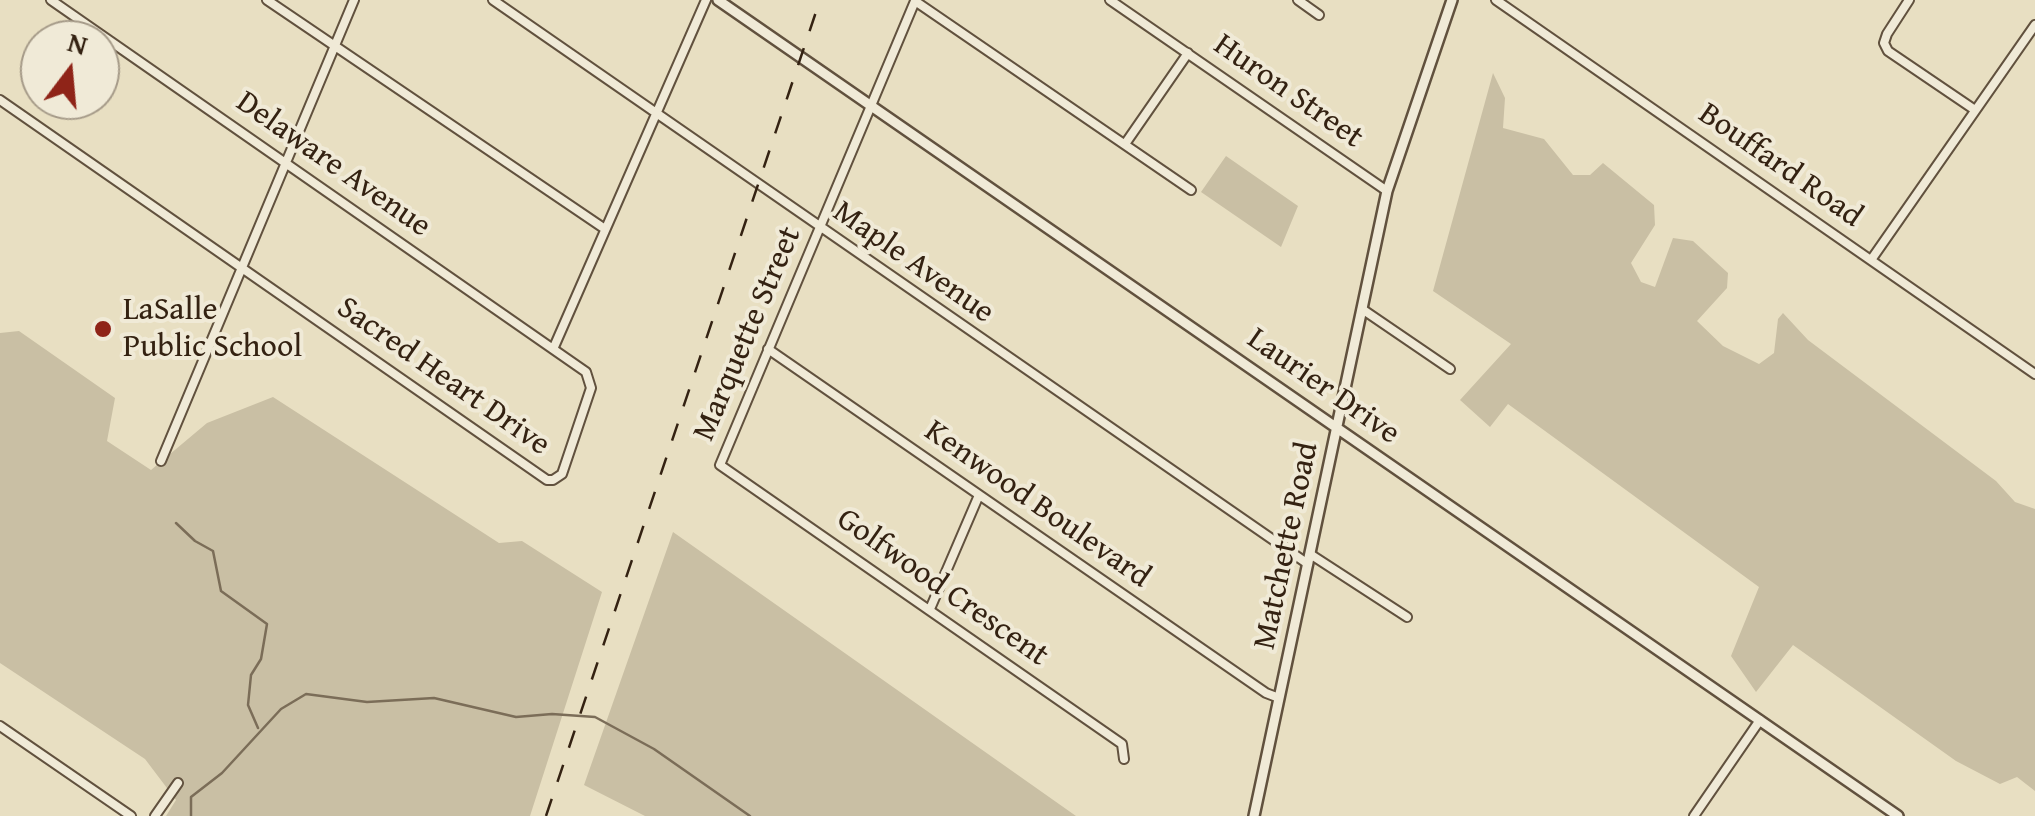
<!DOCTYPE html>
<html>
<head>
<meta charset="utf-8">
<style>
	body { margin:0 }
	#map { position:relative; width:2035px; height:816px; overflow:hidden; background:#e8dfc2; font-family:"Gentium Book Plus",serif }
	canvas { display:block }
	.north { position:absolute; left:20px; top:20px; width:100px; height:100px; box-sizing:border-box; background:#f0ead7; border:2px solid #a59a88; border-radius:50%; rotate:16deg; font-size:28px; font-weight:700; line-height:40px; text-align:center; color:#342212 }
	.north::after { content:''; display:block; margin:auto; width:35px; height:45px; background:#8f2418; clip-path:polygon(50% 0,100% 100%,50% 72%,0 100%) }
</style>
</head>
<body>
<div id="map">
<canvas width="2035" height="816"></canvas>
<div class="north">N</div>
</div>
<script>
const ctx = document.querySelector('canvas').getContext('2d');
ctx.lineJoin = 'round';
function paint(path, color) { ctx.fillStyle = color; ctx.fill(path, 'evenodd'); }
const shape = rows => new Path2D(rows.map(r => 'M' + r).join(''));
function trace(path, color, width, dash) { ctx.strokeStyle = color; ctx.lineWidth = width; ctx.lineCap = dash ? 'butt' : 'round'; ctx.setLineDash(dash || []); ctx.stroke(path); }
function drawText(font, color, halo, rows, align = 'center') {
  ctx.font = font + ' "Gentium Book Plus",serif'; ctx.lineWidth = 8; ctx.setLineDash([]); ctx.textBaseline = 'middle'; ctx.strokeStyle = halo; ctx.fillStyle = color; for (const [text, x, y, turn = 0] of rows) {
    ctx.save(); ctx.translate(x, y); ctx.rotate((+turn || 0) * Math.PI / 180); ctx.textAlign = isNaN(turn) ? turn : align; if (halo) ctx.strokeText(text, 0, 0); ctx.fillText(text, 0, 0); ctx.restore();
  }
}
paint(shape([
	[1493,73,1505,98,1503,128,1544,139,1573,175,1590,175,1603,163,1654,205,1655,225,1631,263,1641,282,1655,287,1673,238,1693,241,1728,273,1727,288,1697,321,1723,346,1759,364,1774,353,1778,319,1783,313,1808,340,1996,481,2015,502,2035,509,2035,791,2017,777,2000,784,1956,761,1793,645,1756,692,1731,656,1759,587,1508,404,1490,427,1460,400,1511,344,1433,291],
	[1226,156,1298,206,1281,247,1201,192],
	[19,331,115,398,107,441,151,470,207,423,273,397,499,543,522,541,602,592,530,816,166,816,176,800,145,759,0,663,0,333],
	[673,532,1076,816,645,816,584,785]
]), '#c9bfa4');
trace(shape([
	[176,523,195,541,213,551,221,591,267,624,261,659,251,675,248,705,258,728],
	[191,816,191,797,222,773,281,709,306,694,367,702,434,698,516,717,552,714,595,717,654,749,750,816]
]), '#7b6d58', 2.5);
const minor = shape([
	[267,0,605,229],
	[493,0,1308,564],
	[1110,0,1387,191],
	[1298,0,1319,15],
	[1496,0,2035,374],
	[1909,0,1887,34,1884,43,1888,51,1975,110],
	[0,100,547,480,553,480,562,474,591,388,586,372,51,0],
	[1125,144,1188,53],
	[1871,260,2035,25],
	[1362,309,1450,369],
	[554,347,706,0],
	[768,349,1266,693,1279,698],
	[161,461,354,0],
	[1310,554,1407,617],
	[930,609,979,495],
	[0,726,131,816],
	[1124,759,1122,744,720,465,915,1,1191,190],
	[155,816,178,783],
	[1694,816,1760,720]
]);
const tertiary = shape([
	[718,0,1898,816],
	[1254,816,1387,191,1452,0]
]);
trace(minor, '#61513e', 12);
trace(tertiary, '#61513e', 14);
trace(minor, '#f0ead7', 8);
trace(tertiary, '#f0ead7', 9);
trace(shape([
	[546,816,820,0]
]), '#342212', 2.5, [18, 18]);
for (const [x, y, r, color] of [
	[103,329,10,"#8f2418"]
]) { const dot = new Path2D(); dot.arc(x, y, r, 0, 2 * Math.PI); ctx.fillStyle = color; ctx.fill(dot); trace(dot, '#f0ead7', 4); }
drawText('32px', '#342212', '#f0ead7', [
	["Huron Street",1288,92,35],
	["Delaware Avenue",333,165,35],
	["Bouffard Road",1780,166,35],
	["Maple Avenue",913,263,35],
	["Marquette Street",748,334,-67],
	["Sacred Heart Drive",443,377,35],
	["Laurier Drive",1323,387,35],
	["Kenwood Boulevard",1037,505,35],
	["Matchette Road",1287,546,-78],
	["Golfwood Crescent",942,588,35]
]);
drawText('32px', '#342212', '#f0ead7', [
	["LaSalle",123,311],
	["Public School",123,348]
], 'left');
</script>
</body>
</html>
